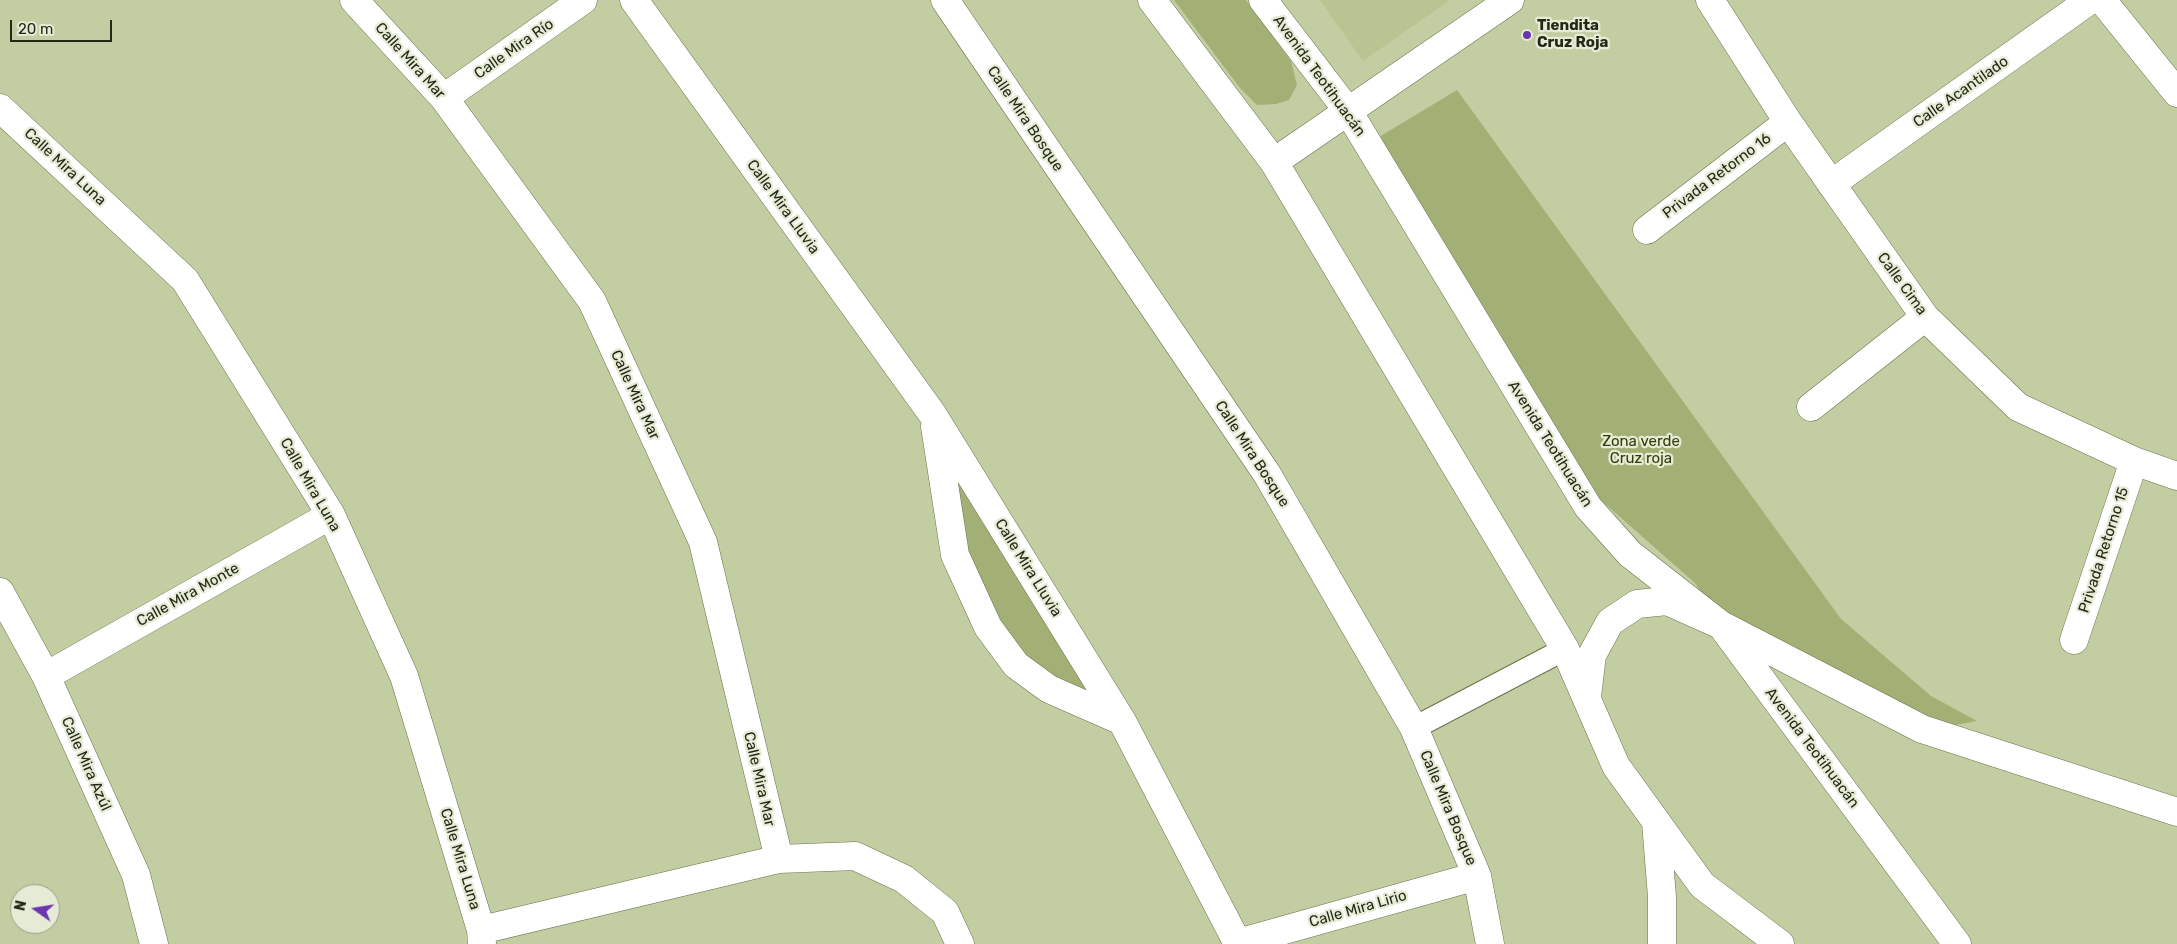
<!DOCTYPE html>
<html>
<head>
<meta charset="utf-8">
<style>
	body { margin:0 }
	#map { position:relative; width:2177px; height:944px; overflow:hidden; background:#c3cda2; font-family:Rubik,sans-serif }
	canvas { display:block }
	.north { position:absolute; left:10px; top:884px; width:50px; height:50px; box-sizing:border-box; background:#e6ebd6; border:1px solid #989d8a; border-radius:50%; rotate:283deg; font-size:14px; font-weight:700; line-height:20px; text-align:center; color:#242817 }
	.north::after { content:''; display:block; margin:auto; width:18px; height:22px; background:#6937ae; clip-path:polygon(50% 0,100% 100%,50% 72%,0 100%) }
	.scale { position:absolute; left:10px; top:20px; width:102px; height:22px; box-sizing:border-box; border:2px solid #242817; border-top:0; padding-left:6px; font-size:15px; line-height:18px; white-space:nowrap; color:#242817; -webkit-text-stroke:4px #e6ebd6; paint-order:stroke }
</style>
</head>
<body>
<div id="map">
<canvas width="2177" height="944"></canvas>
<div class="north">N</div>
<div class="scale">20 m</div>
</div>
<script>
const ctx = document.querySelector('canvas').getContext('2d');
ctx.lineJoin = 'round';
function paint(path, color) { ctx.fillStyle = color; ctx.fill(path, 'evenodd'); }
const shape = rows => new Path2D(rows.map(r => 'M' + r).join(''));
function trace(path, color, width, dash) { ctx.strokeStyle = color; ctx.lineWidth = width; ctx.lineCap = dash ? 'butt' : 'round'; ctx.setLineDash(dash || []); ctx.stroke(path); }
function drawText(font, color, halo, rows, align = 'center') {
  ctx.font = font + ' Rubik,sans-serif'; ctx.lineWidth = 4.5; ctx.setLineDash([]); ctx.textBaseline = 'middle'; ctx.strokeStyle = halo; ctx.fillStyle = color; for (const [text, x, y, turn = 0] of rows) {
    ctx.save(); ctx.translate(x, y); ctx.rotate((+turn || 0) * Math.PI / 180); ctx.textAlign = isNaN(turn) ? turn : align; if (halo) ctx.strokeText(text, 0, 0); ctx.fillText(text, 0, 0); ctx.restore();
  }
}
paint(shape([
	[1320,0,1450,0,1363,61]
]), '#b8c491');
paint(shape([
	[1174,0,1246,0,1291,61,1297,85,1289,100,1276,104,1257,105,1240,88],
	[1457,90,1841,619,1931,696,1977,721,1949,726,1721,625,1695,583,1595,495,1379,137],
	[945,444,1107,708,1020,661,961,552]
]), '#a3b075');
const pedestrian = shape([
	[1414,728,1565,649]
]);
const minor = shape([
	[354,0,444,98,592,301,703,542,779,859],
	[634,0,933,415,1122,721,1238,944],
	[945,0,1267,474,1414,728,1477,876,1490,944],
	[1710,0,1788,122,1925,317,2018,407,2134,461,2177,476],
	[2102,0,2177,93],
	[444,98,583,0],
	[0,108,185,280,331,515,404,676,481,930,482,944],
	[1831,184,2090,0],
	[1647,230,1788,122],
	[1811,407,1925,317],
	[935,426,955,555,988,627,1016,665,1049,689,1122,721],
	[0,592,46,676,136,875,154,944],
	[2074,640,2134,461],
	[46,676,331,515],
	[481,930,779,859,855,856,904,879,945,912,960,944],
	[1238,943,1477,876]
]);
const tertiary = shape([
	[1274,162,1510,0]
]);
const secondary = shape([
	[1152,0,1274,162,1565,649,1616,766,1702,885,1780,944],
	[1263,0,1348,111,1588,507,1630,554,1721,625,1957,944],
	[1587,696,1592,655,1610,622,1637,604,1667,601,1721,625,1922,729,2177,812],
	[1656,822,1662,897,1662,944]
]);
trace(pedestrian, '#6a724b', 24);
trace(minor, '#6a724b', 29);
trace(tertiary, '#6a724b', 29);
trace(secondary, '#6a724b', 29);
trace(pedestrian, '#fff', 22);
trace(minor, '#fff', 28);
trace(tertiary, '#fff', 28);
trace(secondary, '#fff', 28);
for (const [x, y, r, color] of [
	[1527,35,5,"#6937ae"]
]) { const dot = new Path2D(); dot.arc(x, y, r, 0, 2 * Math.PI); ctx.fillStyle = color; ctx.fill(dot); trace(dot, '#e6ebd6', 2); }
drawText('bold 15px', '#242817', '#e6ebd6', [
	["Tiendita",1537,26],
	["Cruz Roja",1537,43]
], 'left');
drawText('15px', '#242817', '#e6ebd6', [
	["Calle Mira Río",514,49,-35],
	["Calle Mira Mar",410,61,48],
	["Avenida Teotihuacán",1319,76,54],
	["Calle Acantilado",1961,92,-35],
	["Calle Mira Bosque",1025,119,56],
	["Calle Mira Luna",65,167,43],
	["Privada Retorno 16",1717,176,-37],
	["Calle Mira Lluvia",783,207,54],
	["Calle Cima",1902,284,54],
	["Calle Mira Mar",635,395,65],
	["Avenida Teotihuacán",1550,444,58],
	["Calle Mira Bosque",1252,454,57],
	["Calle Mira Luna",310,485,60],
	["Privada Retorno 15",2104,550,-72],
	["Calle Mira Lluvia",1028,568,58],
	["Calle Mira Monte",188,595,-29],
	["Avenida Teotihuacán",1812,748,53],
	["Calle Mira Azúl",86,764,66],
	["Calle Mira Mar",759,779,77],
	["Calle Mira Bosque",1448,808,67],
	["Calle Mira Luna",460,859,73],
	["Calle Mira Lirio",1358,909,-16]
]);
drawText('15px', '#323a06', '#e6ebd6', [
	["Zona verde",1641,442],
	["Cruz roja",1641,459]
]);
</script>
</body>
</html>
